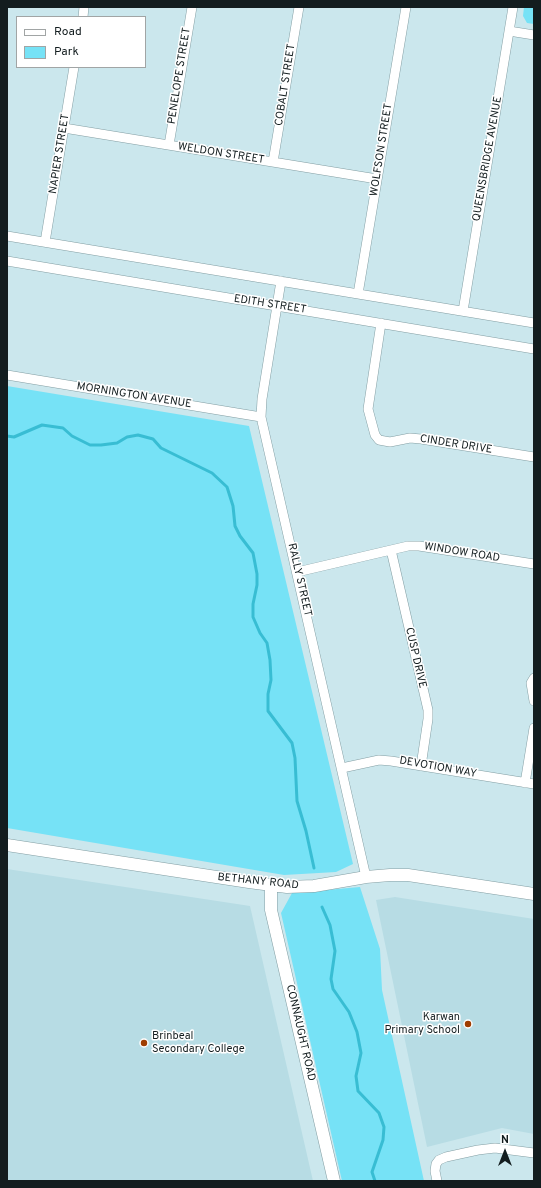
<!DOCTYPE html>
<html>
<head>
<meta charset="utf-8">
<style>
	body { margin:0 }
	#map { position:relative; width:541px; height:1188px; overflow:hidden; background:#cbe7ed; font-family:Overpass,sans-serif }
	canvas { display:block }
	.frame { position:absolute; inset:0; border:8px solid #131d1f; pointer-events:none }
	.legend { position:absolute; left:16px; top:16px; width:130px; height:52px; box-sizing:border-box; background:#fff; border:1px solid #a1a5a5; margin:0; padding:5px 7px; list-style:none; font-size:12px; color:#131d1f }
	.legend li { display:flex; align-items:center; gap:8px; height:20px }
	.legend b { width:20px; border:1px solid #a1a5a5 }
	.north { position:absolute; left:485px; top:1132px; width:40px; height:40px; -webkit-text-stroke:3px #fff; paint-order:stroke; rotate:0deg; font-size:11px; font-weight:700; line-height:16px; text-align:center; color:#131d1f }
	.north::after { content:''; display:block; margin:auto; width:14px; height:18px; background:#131d1f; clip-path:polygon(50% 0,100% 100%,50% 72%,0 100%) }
</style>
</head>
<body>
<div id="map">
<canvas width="541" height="1188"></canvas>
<div class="frame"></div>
<ul class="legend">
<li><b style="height:5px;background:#fff"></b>Road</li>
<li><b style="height:11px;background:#76e2f6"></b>Park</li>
</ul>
<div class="north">N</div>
</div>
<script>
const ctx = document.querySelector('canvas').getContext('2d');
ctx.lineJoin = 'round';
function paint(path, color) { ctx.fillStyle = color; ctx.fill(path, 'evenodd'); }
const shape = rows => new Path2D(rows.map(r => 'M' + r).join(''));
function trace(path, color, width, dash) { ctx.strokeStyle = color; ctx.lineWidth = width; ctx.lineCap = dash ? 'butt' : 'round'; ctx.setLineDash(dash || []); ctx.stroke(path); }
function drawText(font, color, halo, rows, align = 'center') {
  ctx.font = font + ' Overpass,sans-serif'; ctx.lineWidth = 3; ctx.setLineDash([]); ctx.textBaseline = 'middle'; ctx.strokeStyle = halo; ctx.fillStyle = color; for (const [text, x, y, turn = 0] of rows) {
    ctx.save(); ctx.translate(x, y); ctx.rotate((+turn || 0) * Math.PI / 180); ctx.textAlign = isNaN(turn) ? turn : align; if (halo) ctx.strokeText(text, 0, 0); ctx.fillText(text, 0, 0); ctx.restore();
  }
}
paint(shape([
	[7,869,250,906,313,1181,7,1181],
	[395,897,534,919,534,1134,502,1128,427,1147,376,900]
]), '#b7dce4');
paint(shape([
	[524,7,534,7,534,24,527,23,523,16],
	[7,386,249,426,353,864,336,872,284,875,7,828],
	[360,887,380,949,382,990,424,1181,342,1181,281,913,292,893]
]), '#76e2f6');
trace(shape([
	[7,436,14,437,42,425,63,428,72,436,90,445,101,445,117,443,127,437,138,435,153,439,161,448,212,473,227,487,233,506,235,526,240,536,253,553,257,574,257,585,253,604,253,617,260,633,267,643,270,660,271,680,268,694,268,711,292,743,295,758,297,801,306,831,314,868],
	[322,907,330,925,335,951,331,979,333,989,349,1012,357,1032,361,1053,356,1076,358,1091,379,1113,384,1127,383,1140,372,1172,375,1181]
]), '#38bdd3', 3);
const street = shape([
	[83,17,84,7],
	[509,31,534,35],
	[64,128,377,179],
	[169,145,192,7],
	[273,162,299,7],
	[7,236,534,323],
	[45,242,74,67],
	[7,261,534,349],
	[281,281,262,399,261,417,366,877],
	[358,294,406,7],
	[463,311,513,7],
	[381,323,368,409,375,435,379,440,390,442,410,438,421,439,534,457],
	[7,375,261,417],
	[391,550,428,710,428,719,421,766],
	[297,572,408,546,419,546,534,564],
	[534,678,531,683,534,701],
	[342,768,379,760,391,761,534,784],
	[525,783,534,728],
	[437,1181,435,1171,436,1164,439,1160,446,1157,478,1150,495,1148,534,1153]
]);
const secondary = shape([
	[7,845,249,882,287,887,314,886,366,877,390,875,408,875,534,894],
	[271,885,271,910,334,1181]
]);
trace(street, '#839ea3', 10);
trace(secondary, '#839ea3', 13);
trace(street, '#fff', 9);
trace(secondary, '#fff', 12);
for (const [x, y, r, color] of [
	[468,1024,4,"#9f3d00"],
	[144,1043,4,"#9f3d00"]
]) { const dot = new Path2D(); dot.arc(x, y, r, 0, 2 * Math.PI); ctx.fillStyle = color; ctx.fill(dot); trace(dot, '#fff', 1.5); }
drawText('11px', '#131d1f', '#fff', [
	["PENELOPE STREET",180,76,-81],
	["COBALT STREET",286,85,-81],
	["WOLFSON STREET",382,150,-81],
	["NAPIER STREET",60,154,-81],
	["WELDON STREET",221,154,9],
	["QUEENSBRIDGE AVENUE",488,159,-80],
	["EDITH STREET",270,305,9],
	["MORNINGTON AVENUE",134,396,9],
	["CINDER DRIVE",456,445,9],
	["WINDOW ROAD",462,553,9],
	["RALLY STREET",299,580,77],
	["CUSP DRIVE",415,658,77],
	["DEVOTION WAY",438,768,10],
	["BETHANY ROAD",258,882,6],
	["CONNAUGHT ROAD",300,1033,77]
]);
drawText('11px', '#131d1f', '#fff', [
	["Karwan",460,1018],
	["Primary School",460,1031],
	["Brinbeal",152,1037,"left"],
	["Secondary College",152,1050,"left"]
], 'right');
</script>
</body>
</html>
